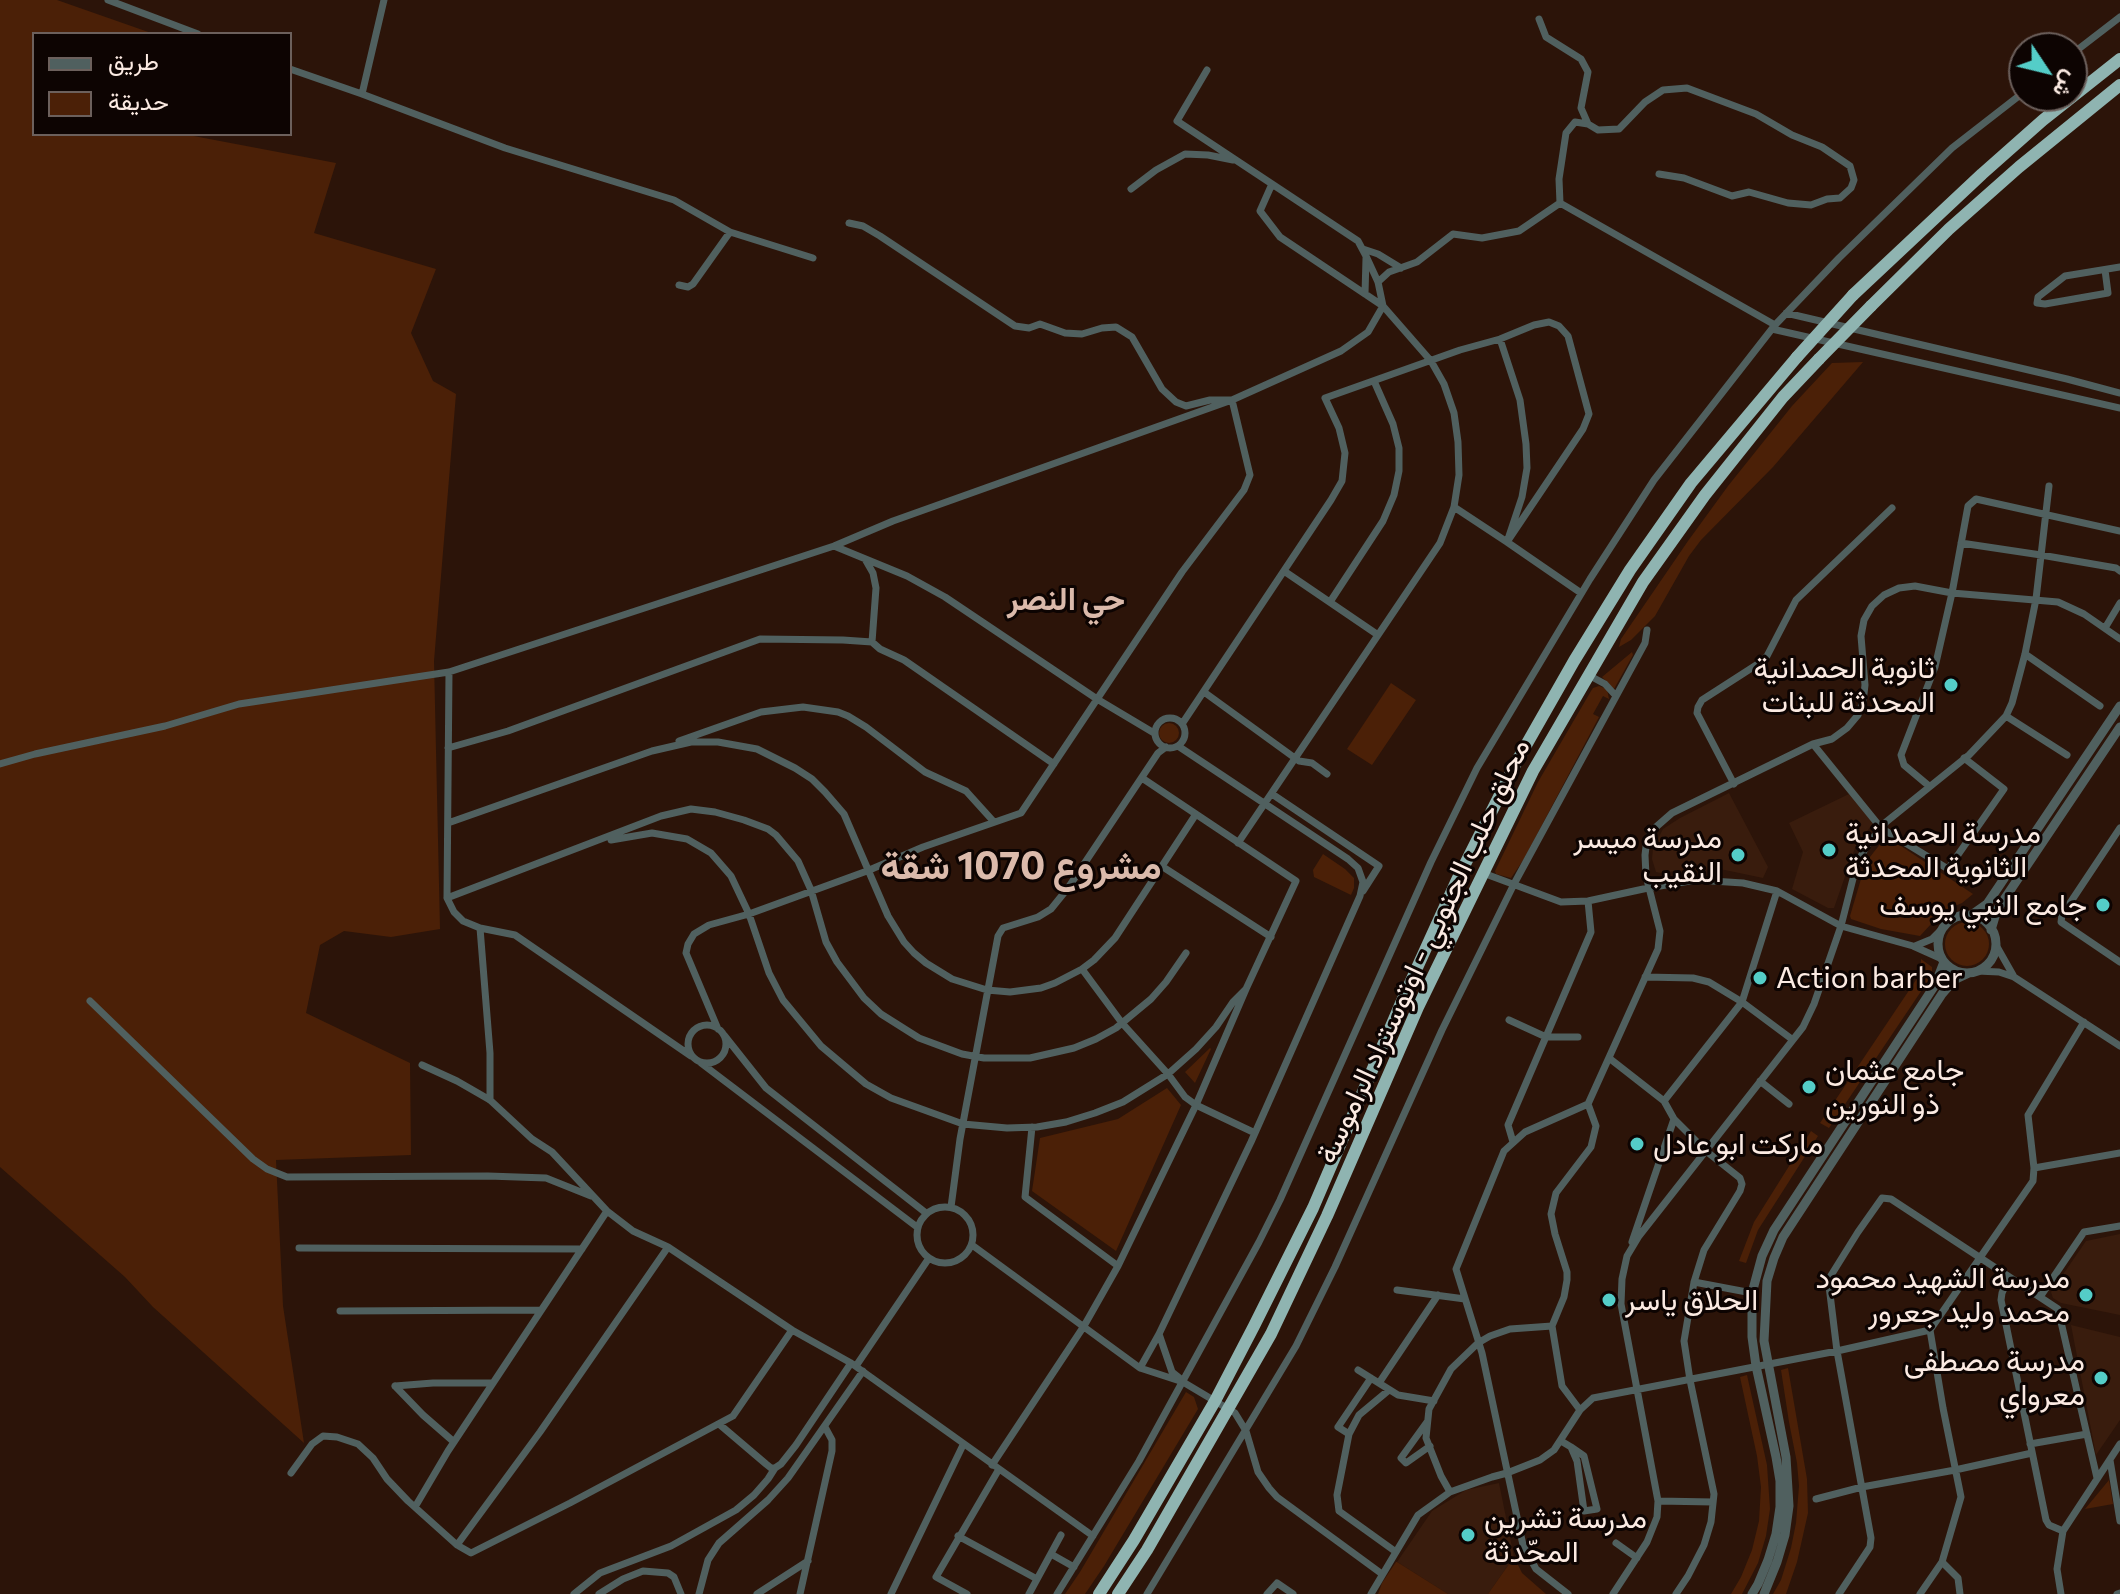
<!DOCTYPE html>
<html>
<head>
<meta charset="utf-8">
<style>
	body { margin:0 }
	#map { position:relative; width:2120px; height:1594px; overflow:hidden; background:#2c1409; font-family:Commissioner,Vazirmatn,sans-serif }
	canvas { display:block }
	.legend { position:absolute; left:32px; top:32px; width:260px; height:104px; box-sizing:border-box; background:#0d0402; border:2px solid #6c605c; margin:0; padding:10px 14px; list-style:none; font-size:24px; color:#fbeae2 }
	.legend li { display:flex; align-items:center; gap:16px; height:40px }
	.legend b { width:40px; border:2px solid #6c605c }
	.north { position:absolute; left:2008px; top:32px; width:80px; height:80px; box-sizing:border-box; background:#0d0402; border:2px solid #6c605c; border-radius:50%; rotate:125deg; font-size:22px; font-weight:700; line-height:32px; text-align:center; color:#fbeae2 }
	.north::after { content:''; display:block; margin:auto; width:28px; height:36px; background:#54cdc8; clip-path:polygon(50% 0,100% 100%,50% 72%,0 100%) }
</style>
</head>
<body>
<div id="map">
<canvas width="2120" height="1594"></canvas>
<ul class="legend">
<li><b style="height:10px;background:#50605f"></b>طريق</li>
<li><b style="height:22px;background:#4b2007"></b>حديقة</li>
</ul>
<div class="north">ش</div>
</div>
<script>
const ctx = document.querySelector('canvas').getContext('2d');
ctx.lineJoin = 'round';
function paint(path, color) { ctx.fillStyle = color; ctx.fill(path, 'evenodd'); }
const shape = rows => new Path2D(rows.map(r => 'M' + r).join(''));
function trace(path, color, width, dash) { ctx.strokeStyle = color; ctx.lineWidth = width; ctx.lineCap = dash ? 'butt' : 'round'; ctx.setLineDash(dash || []); ctx.stroke(path); }
function drawText(font, color, halo, rows, align = 'center') {
  ctx.font = font + ' Commissioner,Vazirmatn,sans-serif'; ctx.lineWidth = 6; ctx.setLineDash([]); ctx.textBaseline = 'middle'; ctx.strokeStyle = halo; ctx.fillStyle = color; for (const [text, x, y, turn = 0] of rows) {
    ctx.save(); ctx.translate(x, y); ctx.rotate((+turn || 0) * Math.PI / 180); ctx.textAlign = isNaN(turn) ? turn : align; if (halo) ctx.strokeText(text, 0, 0); ctx.fillText(text, 0, 0); ctx.restore();
  }
}
paint(shape([
	[1729,793,1768,867,1763,878,1725,870,1692,869,1661,873,1656,872,1652,859,1653,849,1663,829,1680,818],
	[1849,794,1873,823,1855,848,1834,908,1828,908,1792,889,1803,852,1789,823],
	[2120,1234,2120,1315,2061,1303,2053,1298,2051,1292,2086,1241],
	[2071,1325,2120,1337,2120,1420,2096,1455],
	[1499,1483,1514,1557,1488,1594,1448,1594,1397,1562,1432,1511,1466,1490]
]), '#391c0d');
paint(shape([
	[0,0,57,0,154,34,34,34,34,134,183,134,336,163,314,233,436,269,411,333,433,381,456,394,434,661,440,929,391,937,344,931,320,945,306,1013,410,1063,411,1155,276,1160,283,1306,304,1443,153,1307,125,1277,0,1167],
	[1863,362,1773,467,1701,540,1689,556,1655,616,1631,640,1619,647,1621,639,1688,541,1728,486,1792,406,1832,363],
	[1632,652,1633,655,1614,689,1602,677],
	[1391,683,1416,700,1372,765,1347,749],
	[1599,686,1607,689,1609,699,1603,696,1593,714,1599,717,1524,859,1511,878,1496,874,1495,871,1538,782,1591,691,1593,688],
	'1159 733a10 10 0 1 1 20 0a10 10 0 1 1-20 0Z',
	[1885,838,1889,838,1973,894,1962,903,1943,911,1920,936,1881,929,1851,919,1850,916,1866,862],
	[1323,854,1345,869,1354,878,1354,888,1351,895,1314,877,1313,870],
	'1945 944a22 22 0 1 1 44 0a22 22 0 1 1-44 0Z',
	[1921,959,1932,967,1932,975,1829,1128,1820,1123,1920,974],
	[1210,1048,1211,1049,1195,1083,1185,1072],
	[1167,1088,1181,1105,1116,1251,1032,1191,1040,1138,1118,1119],
	[1811,1131,1818,1136,1758,1230,1746,1263,1739,1261,1754,1222],
	[1788,1368,1807,1479,1808,1513,1797,1562,1786,1594,1773,1594,1781,1580,1791,1548,1796,1523,1799,1486,1797,1463,1789,1422,1781,1370],
	[1747,1375,1767,1465,1770,1509,1766,1536,1758,1563,1742,1594,1731,1594,1741,1577,1752,1550,1759,1521,1761,1487,1757,1456,1740,1377],
	[1186,1392,1194,1397,1198,1409,1104,1566,1085,1594,1065,1594,1080,1572],
	[2109,1480,2113,1504,2085,1509],
	[1514,1557,1522,1573,1546,1594,1488,1594],
	[1396,1562,1397,1562,1448,1594,1378,1594,1382,1583]
]), '#4b2007');
trace(shape([
	[108,0,198,34],
	[2072,54,2120,17],
	[290,69,362,94,505,148,674,200,730,232,813,258],
	[362,94,384,0],
	[1588,124,1598,130,1619,129,1645,102,1663,90,1687,88,1756,114,1792,135,1822,147,1850,166,1854,180,1851,188,1840,198,1827,199,1811,205,1788,203,1749,192,1732,196,1684,178,1659,174],
	[1131,189,1156,170,1185,154,1208,155,1233,160],
	[1560,203,1775,325],
	[1363,249,1378,254,1401,268],
	[2105,270,2108,293,2045,304,2037,303,2038,297,2065,276,2120,267],
	[1378,282,1389,272,1417,262,1453,234,1482,238,1519,231,1560,203,1559,179,1566,133,1575,122,1588,124,1581,108,1588,72,1581,59,1546,37,1539,19],
	[679,285,688,287,693,284,730,232],
	[1365,294,1366,258],
	[1786,313,2067,379,2120,393],
	[1772,329,2120,408],
	[1454,507,1507,542,1522,497,1527,468,1526,444,1520,400,1500,339],
	[1961,543,2041,555,2116,568,2120,571],
	[834,546,907,576,945,597,1097,699,1154,733],
	[865,559,873,573,876,588,872,642],
	[1284,571,1378,635],
	[1330,602,1383,521,1394,495,1399,471,1399,448,1393,424,1374,381],
	[2105,628,2120,603],
	[2025,654,2100,706],
	[449,672,447,898,454,912,463,921,480,928,515,935,691,1056],
	[1592,677,1605,684,1616,696],
	[1204,692,1299,761,1312,763,1327,774],
	[2006,716,2067,755],
	'1155 733a15 15 0 1 1 30 0a15 15 0 1 1-30 0Z',
	[1182,724,1331,500,1342,481,1345,453,1339,428,1325,398,1460,350,1500,339,1534,325,1549,322,1559,326,1568,336,1589,414,1583,429,1507,542,1581,593],
	[679,741,761,712,803,707,838,712,848,716,866,727,925,772,966,791,994,822],
	[1813,744,1881,828,1948,869,2004,789,1964,758],
	[448,748,508,731,760,639,843,640,872,642,880,649,904,660,1054,764],
	[0,764,35,754,165,726,239,704,449,672,834,546,893,521,1232,400,1341,351,1368,332,1383,306,1378,282,1366,256,1358,241,1177,121,1207,70],
	[1734,784,1697,713,1698,707,1702,700,1761,662,1767,656,1796,600,1892,508],
	[1929,786,1904,765,1901,755,1935,667,1952,593,1968,506,1976,499,2120,531],
	[1272,794,1379,866,1363,891],
	[448,823,652,751,691,742,718,742,757,749,795,768,812,779,825,792,844,814,888,916,904,942,914,953,926,963,952,979,987,990,1010,992,1041,988,1055,983,1082,969,1094,960,1115,938,1196,814],
	[2120,828,2062,915,2061,922,2120,962],
	[611,840,652,833,687,839,711,853,731,876,749,914,769,973,783,1000,821,1046,866,1084,891,1098,963,1124,1007,1128,1037,1127,1066,1122,1095,1113,1123,1102,1168,1074,1196,1049,1216,1027,1233,1002,1246,989],
	[1238,843,1440,543,1454,507,1459,475,1458,442,1454,413,1444,384,1431,361,1383,306,1280,237,1260,211,1272,184],
	[1163,867,1271,937],
	[1483,873,1561,902,1588,901,1648,888,1696,880,1743,883,1777,891,1841,926,1913,946,1942,959],
	[447,898,661,816,691,809,715,812,744,820,768,829,776,835,798,861,811,890,826,942,837,962,864,998,881,1014,919,1038,962,1054,984,1058,1030,1058,1074,1048,1096,1039,1116,1028,1151,999,1166,982,1186,953],
	[480,928,490,1053,490,1100],
	[1996,945,2013,975],
	[1915,946,1932,939,1941,930],
	[1082,969,1122,1023,1168,1074,1185,1097,1196,1105,1255,1133],
	[1977,971,1999,972,2014,977,2120,1046],
	[1645,977,1693,978,1709,982,1742,1002,1793,1040],
	[90,1001,253,1159,267,1169,287,1177,488,1176,546,1178,591,1196],
	[1509,1020,1546,1037,1578,1037],
	'688 1044a19 19 0 1 1 38 0a19 19 0 1 1-38 0Z',
	[718,1029,686,953,688,944,694,934,709,925,749,914,867,871,923,847,1021,813,1182,572,1244,490,1250,475,1232,400,1210,400,1186,406,1176,402,1162,389,1132,337,1116,327,1102,328,1082,334,1065,333,1040,324,1029,328,1015,326,880,236,863,226,849,223],
	[724,1035,766,1088,926,1213],
	[1609,1058,1664,1101,1674,1119,1706,1151,1740,1178,1742,1184,1740,1191,1704,1250,1694,1282,1684,1341,1690,1380,1714,1494,1711,1522,1704,1545,1688,1576,1676,1594],
	[701,1063,917,1227],
	[422,1065,457,1081,490,1100,532,1139,552,1152,607,1211,633,1231,668,1247,792,1330,851,1363,1093,1536],
	[1760,1081,1789,1104],
	[1664,1101,1742,1002,1777,891],
	[1032,1127,1025,1197,1118,1266],
	[1513,1142,1508,1125,1591,932,1588,901],
	[2034,1168,2120,1153],
	'917 1235a28 28 0 1 1 56 0a28 28 0 1 1-56 0Z',
	[951,1207,960,1139,998,936,1003,928,1038,917,1051,909,1068,888,1158,753,1166,747],
	[1632,1242,1674,1119],
	[972,1245,1140,1368,1183,1382,1235,1413,1246,1431,1258,1472,1269,1488,1277,1497,1382,1574],
	[299,1248,582,1249],
	[2009,1277,2002,1293,2001,1300,2046,1520,2049,1525,2063,1531],
	[1694,1282,1752,1293],
	[1397,1290,1465,1299],
	[2040,1297,2084,1232,2120,1226],
	[340,1311,541,1310],
	[1159,1334,1172,1372,1182,1380],
	[856,1366,929,1258],
	[1140,1368,1159,1334,1251,1142,1360,896,1363,882,1358,868,1348,859,1178,746],
	[1358,1370,1398,1395,1434,1401],
	[1379,1383,1438,1295],
	[395,1386,433,1383,492,1383],
	[395,1386,423,1415,454,1442],
	[1389,1390,1359,1415,1349,1434,1337,1495,1339,1511,1396,1552],
	[1580,1410,1562,1386,1552,1326,1564,1297,1567,1280,1567,1272,1555,1234,1551,1214,1556,1193,1591,1147,1596,1126,1588,1104,1658,949,1660,931,1646,876,1645,855,1647,839,1656,827,1672,813,1813,744,1832,739,1847,728,1858,715,1863,702,1865,685,1861,636,1864,620,1872,606,1884,595,1899,588,1915,586,1952,593,2058,602,2084,614,2120,639],
	[1427,1422,1401,1458,1406,1463,1430,1446],
	[719,1424,766,1464,771,1468,775,1468,781,1464,796,1445,851,1363],
	[1349,1434,1338,1427,1371,1378],
	[1561,1441,1571,1447,1577,1461,1584,1511,1597,1509,1584,1456,1571,1447],
	[2030,1444,2087,1434],
	[2110,1460,2120,1521],
	[992,1465,1084,1326,1118,1266,1196,1105,1246,989,1296,881,1142,778],
	[291,1473,312,1444,323,1436,337,1437,358,1444,373,1458,387,1479,408,1501,457,1545,471,1553,570,1503,733,1416,792,1330],
	[1450,1492,1441,1476,1426,1438,1429,1409,1451,1369,1478,1343,1490,1336,1510,1329,1552,1326],
	[1816,1499,1862,1487,1955,1470,2032,1453],
	[1658,1501,1713,1502],
	[415,1507,448,1451,607,1211],
	[958,1536,1037,1579],
	[1616,1543,1637,1558],
	[457,1545,540,1432,668,1247],
	[1051,1554,1074,1567],
	[1942,1562,1958,1578,1960,1594],
	[574,1594,600,1573,671,1546,736,1510,754,1495,768,1479,775,1468],
	[599,1594,623,1579,643,1571,668,1573,674,1577,681,1594],
	[699,1594,708,1560,719,1543,768,1500,788,1478,863,1371],
	[757,1594,808,1561],
	[800,1594,832,1451,832,1440,825,1427],
	[891,1594,963,1445],
	[967,1594,936,1577,999,1469],
	[1029,1594,1061,1535],
	[1057,1594,1139,1461,1259,1242,1280,1200,1431,862,1477,768,1590,579,1654,480,1775,325,1839,258,1952,148,2024,92],
	[1147,1594,1296,1346,1335,1267,1442,1030,1514,884,1645,643,1647,630],
	[1267,1594,1277,1583,1293,1594],
	[1371,1594,1418,1515,1450,1492,1492,1477,1507,1473,1540,1460,1554,1450,1580,1410,1593,1398,1837,1351,1930,1330,2033,1181,2034,1168,2028,1115,2084,1022],
	[1568,1594,1536,1569,1523,1545,1482,1353,1456,1269,1504,1151,1525,1132,1588,1104],
	[1613,1594,1647,1542,1657,1517,1658,1501,1621,1304,1622,1279,1627,1256,1639,1236,1803,1027,1814,1004,1841,926,1857,863,1868,844,1886,822,1969,755,2006,716,2012,703,2025,654,2036,599,2049,486],
	[1839,1594,1870,1547,1871,1538,1837,1351,1829,1286,1830,1277,1858,1232,1882,1198,1891,1199,2058,1309,2097,1478],
	[1920,1594,1942,1562,1961,1497,1943,1408,1930,1330],
	[2061,1594,2057,1569,2063,1531,2120,1444],
	[2117,1594,2120,1593]
]), '#50605f', 7);
trace(shape([
	'1938 944a29 29 0 1 1 58 0a29 29 0 1 1-58 0Z',
	[1970,916,1987,904,2120,706],
	[1991,930,1997,910,2120,727],
	[1752,1594,1758,1584,1768,1560,1776,1534,1780,1507,1780,1481,1776,1457,1756,1366,1752,1337,1752,1293,1762,1256,1774,1230,1935,985,1944,962],
	[1764,1594,1777,1562,1785,1535,1789,1506,1786,1457,1764,1341,1767,1281,1774,1258,1783,1237,1942,994,1954,980,1969,973]
]), '#50605f', 9);
trace(shape([
	[1853,295,1982,174,2043,120,2120,59],
	[1871,306,1949,229,2019,167,2120,85],
	[1099,1594,1134,1540,1215,1401,1254,1326,1313,1208,1401,1003,1457,880,1517,761,1574,661,1630,570,1691,483,1797,357],
	[1118,1594,1147,1550,1271,1334,1327,1216,1418,1007,1533,771,1643,582,1705,495,1783,397,1819,359]
]), '#8fb4b1', 12);
trace(shape([
	[1797,357,1853,295],
	[1819,359,1871,306]
]), '#8fb4b1', 12);
for (const [x, y, r, color] of [
	[1951,685,8,"#54cdc8"],
	[1829,850,8,"#54cdc8"],
	[1738,855,8,"#54cdc8"],
	[2103,905,8,"#54cdc8"],
	[1760,978,8,"#54cdc8"],
	[1809,1087,8,"#54cdc8"],
	[1637,1144,8,"#54cdc8"],
	[2086,1295,8,"#54cdc8"],
	[1609,1300,8,"#54cdc8"],
	[2101,1378,8,"#54cdc8"],
	[1468,1535,8,"#54cdc8"]
]) { const dot = new Path2D(); dot.arc(x, y, r, 0, 2 * Math.PI); ctx.fillStyle = color; ctx.fill(dot); trace(dot, '#0d0402', 3); }
drawText('30px', '#fbeae2', '#0d0402', [
	["ثانوية الحمدانية",1935,668,"right"],
	["المحدثة للبنات",1935,702,"right"],
	["مدرسة الحمدانية",1845,833],
	["الثانوية المحدثة",1845,867],
	["مدرسة ميسر",1722,838,"right"],
	["النقيب",1722,872,"right"],
	["جامع النبي يوسف",2087,905,"right"],
	["Action barber",1776,978],
	["جامع عثمان",1825,1070],
	["ذو النورين",1825,1104],
	["ماركت ابو عادل",1653,1144],
	["مدرسة الشهيد محمود",2070,1278,"right"],
	["محمد وليد جعرور",2070,1312,"right"],
	["الحلاق ياسر",1625,1300],
	["مدرسة مصطفى",2085,1361,"right"],
	["معرواي",2085,1395,"right"],
	["مدرسة تشرين",1484,1518],
	["المحّدثة",1484,1552]
], 'left');
drawText('30px', '#fbeae2', '#0d0402', [
	["محلق حلب الجنوبي - اوتوستراد الراموسة",1423,951,-65]
]);
drawText('bold 32px', '#dbbaab', '#0d0402', [
	["حي النصر",1066,599]
]);
drawText('bold 38px', '#dbbaab', '#0d0402', [
	["مشروع 1070 شقة",1021,866]
]);
</script>
</body>
</html>
